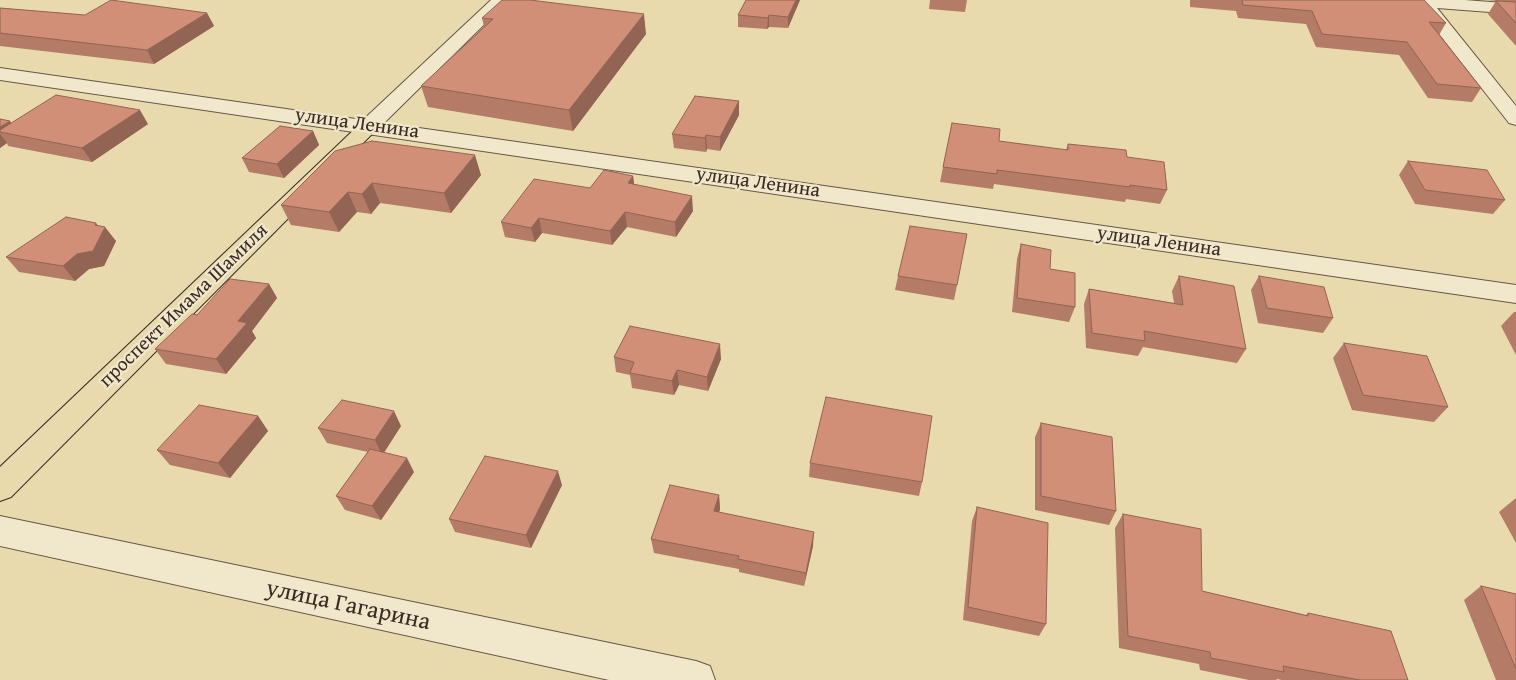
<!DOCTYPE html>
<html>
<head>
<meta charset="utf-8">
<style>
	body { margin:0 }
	canvas { display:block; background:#e9daad }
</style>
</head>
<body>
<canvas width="1516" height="680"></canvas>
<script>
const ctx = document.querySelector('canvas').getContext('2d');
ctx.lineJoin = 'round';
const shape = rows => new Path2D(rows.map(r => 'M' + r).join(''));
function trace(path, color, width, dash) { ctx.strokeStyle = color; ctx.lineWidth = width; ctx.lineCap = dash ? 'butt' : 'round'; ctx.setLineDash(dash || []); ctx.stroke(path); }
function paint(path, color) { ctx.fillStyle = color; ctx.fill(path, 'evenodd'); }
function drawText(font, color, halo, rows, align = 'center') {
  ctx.font = font + ' "Gentium Book Plus",serif'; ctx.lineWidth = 4.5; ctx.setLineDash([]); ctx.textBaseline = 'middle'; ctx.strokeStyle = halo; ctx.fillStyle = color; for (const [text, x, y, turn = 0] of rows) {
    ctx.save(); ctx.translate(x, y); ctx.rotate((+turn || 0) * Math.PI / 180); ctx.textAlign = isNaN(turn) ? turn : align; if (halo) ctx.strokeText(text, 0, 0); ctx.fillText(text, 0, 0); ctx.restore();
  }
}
const minor = shape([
	[491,0,509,0,384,123,1516,285,1516,303,0,80,0,68,363,120,491,0],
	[1390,0,1465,0,1516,4,1516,14,1437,8,1516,106,1516,125,1509,123,1418,7,1398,5,1392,4,1390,0],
	[0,516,696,661,710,666,715,680,609,680,0,546,0,516]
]);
const major = shape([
	[369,120,376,122,379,126,376,130,11,497,0,501,0,467,362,122,369,120]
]);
trace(minor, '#665746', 2);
trace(major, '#3b2b24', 2);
paint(minor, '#f1e7ca');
paint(major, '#e9daad');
paint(shape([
	[800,0,788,28,769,27,767,29,738,27,738,15],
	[930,0,967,0,965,12,929,9],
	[1190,0,1424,0,1446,23,1439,35,1481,88,1472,102,1428,98,1399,55,1316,47,1306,24,1238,18,1236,11,1190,7],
	[1487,0,1516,0,1516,46,1488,14,1496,1,1497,1],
	[0,8,85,15,207,13,214,26,154,64,0,46],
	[482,18,646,34,573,131,428,107,421,86,484,27],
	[739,101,739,115,720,151,707,149,706,152,674,148,672,134],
	[0,119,11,123,148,124,92,162,8,146,7,143,0,148],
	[952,123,999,141,1066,150,1068,144,1127,157,1167,190,1160,204,1126,199,1125,202,994,184,993,189,940,182],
	[313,131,319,145,284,178,249,172,242,158],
	[335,151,481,175,451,213,380,203,371,214,357,212,339,232,291,225,281,205],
	[1408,161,1505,200,1493,214,1415,204,1399,175],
	[633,176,634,184,693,211,676,237,627,227,612,245,542,233,535,242,505,237,501,222,590,188],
	[98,225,116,241,104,266,89,269,75,281,19,272,6,257],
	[1021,244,1050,269,1075,307,1069,322,1012,312,1017,259],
	[898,276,957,285,954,300,895,290],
	[1179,276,1246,349,1237,363,1143,347,1138,356,1086,348,1084,304,1089,289,1174,303,1172,291],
	[1259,276,1333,318,1323,333,1258,323,1251,290],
	[269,284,277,298,252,331,256,338,226,374,166,364,155,349,197,315],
	[1514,312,1516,312,1516,355,1501,326],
	[1344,343,1448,407,1434,422,1352,410,1333,358],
	[614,357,721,359,708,391,679,385,674,395,632,388,630,375,616,372],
	[258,416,268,431,230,478,170,465,157,450],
	[1041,423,1116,511,1109,525,1035,510,1035,437],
	[401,426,384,453,414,472,381,520,345,510,336,496,368,452,327,443,318,428],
	[810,463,922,482,919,496,809,477],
	[562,485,531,548,455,532,449,519],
	[719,495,720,509,719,512,813,546,804,586,739,572,739,569,654,553,651,539],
	[1516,498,1516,543,1499,512],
	[977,507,1046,624,1039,636,963,620,972,521],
	[1123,514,1202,591,1306,615,1308,613,1408,680,1282,680,1277,679,1276,680,1249,680,1200,670,1199,664,1119,648,1115,528],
	[1481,586,1516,594,1516,680,1496,680,1464,600]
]), '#b47b66');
paint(shape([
	[796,0,800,0,788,28,788,17],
	[207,13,214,26,154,64,147,50],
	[644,14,646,34,573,131,569,110],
	[769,15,769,27,767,29,768,18],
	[739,101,739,115,720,151,720,137],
	[140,110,148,124,92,162,82,148],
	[10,121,20,135,0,132,0,127],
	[313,131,319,145,284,178,277,164],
	[0,134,7,143,0,148],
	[706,135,707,149,706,152,705,138],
	[475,155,481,175,451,213,444,193],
	[633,176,635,191,628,183],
	[372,183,380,203,371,214,362,194],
	[348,192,357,212,339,232,329,212],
	[692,196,693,211,676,237,675,222],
	[625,212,627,227,612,245,610,231],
	[539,218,542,233,535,242,531,228],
	[96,223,103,232,105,227,116,241,104,266,89,269,75,281,63,266],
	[269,284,277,298,252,331,256,338,226,374,216,359,238,321],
	[720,344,721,359,708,391,707,377],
	[677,370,679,385,674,395,672,381],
	[394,411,401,426,382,455,375,440],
	[258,416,268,431,230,478,218,463],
	[407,458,414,472,381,520,372,506],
	[558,471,562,485,531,548,526,535],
	[719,495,720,509,715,525,714,511],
	[814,532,813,546,804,586,806,573]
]), '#926453');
const building = shape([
	[111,0,207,13,147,50,0,33,0,8,85,15,111,0],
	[502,0,530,0,644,14,569,110,421,86,493,19,482,18,502,0],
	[746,0,796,0,788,17,769,15,768,18,738,15,746,0],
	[1242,0,1424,0,1446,23,1429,22,1481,88,1437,84,1407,42,1322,34,1312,11,1243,5,1242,0],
	[1496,1,1516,2,1516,23,1496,1],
	[56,95,140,110,82,148,0,132,0,130,56,95],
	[695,96,739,101,720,137,706,135,705,138,672,134,695,96],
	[0,119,10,121,0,127,0,119],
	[952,123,1000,129,999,141,1068,150,1068,144,1126,150,1127,157,1164,162,1167,190,1130,185,1130,187,997,170,997,174,943,167,952,123],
	[280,126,313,131,277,164,242,158,280,126],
	[372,141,475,155,444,193,372,183,362,194,348,192,329,212,281,205,335,151,372,141],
	[1408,161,1487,170,1505,200,1425,190,1408,161],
	[604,170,633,176,628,183,692,196,675,222,625,212,610,231,539,218,531,228,501,222,534,179,590,188,604,170],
	[66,217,96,223,95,225,105,227,93,251,77,254,63,266,6,257,66,217],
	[910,226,967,234,957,285,898,276,910,226],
	[1021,244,1051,250,1050,269,1075,273,1075,307,1017,298,1021,244],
	[1179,276,1234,286,1246,349,1144,331,1145,341,1092,333,1089,289,1183,305,1179,276],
	[1259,276,1324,287,1333,318,1267,308,1259,276],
	[230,279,269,284,238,321,247,323,216,359,155,349,192,314,197,315,230,279],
	[630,326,720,344,707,377,677,370,672,381,630,373,634,362,614,357,630,326],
	[1344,343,1427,356,1448,407,1363,395,1344,343],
	[826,397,932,416,922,482,810,463,826,397],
	[342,400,394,411,375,440,318,428,342,400],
	[199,405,258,416,218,463,157,450,199,405],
	[1041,423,1112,437,1116,511,1041,496,1041,423],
	[370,449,407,458,372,506,336,496,370,449],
	[485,456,558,471,526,535,449,519,485,456],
	[670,485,719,495,714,511,814,532,806,573,738,559,739,556,651,539,670,485],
	[977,507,1048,523,1046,624,968,607,977,507],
	[1123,514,1201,529,1202,591,1308,616,1308,613,1391,631,1408,680,1360,680,1283,666,1284,672,1211,658,1210,652,1128,636,1123,514],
	[1481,586,1516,594,1516,669,1481,586]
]);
paint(building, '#d18f77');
trace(building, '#926453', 1);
drawText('20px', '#3b2b24', '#f1e7ca', [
	["улица Ленина",357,124,8],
	["улица Ленина",758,183,8],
	["улица Ленина",1159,242,8],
	["проспект Имама Шамиля",184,306,-44]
]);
drawText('24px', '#3b2b24', '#f1e7ca', [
	["улица Гагарина",348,606,12]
]);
</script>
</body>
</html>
